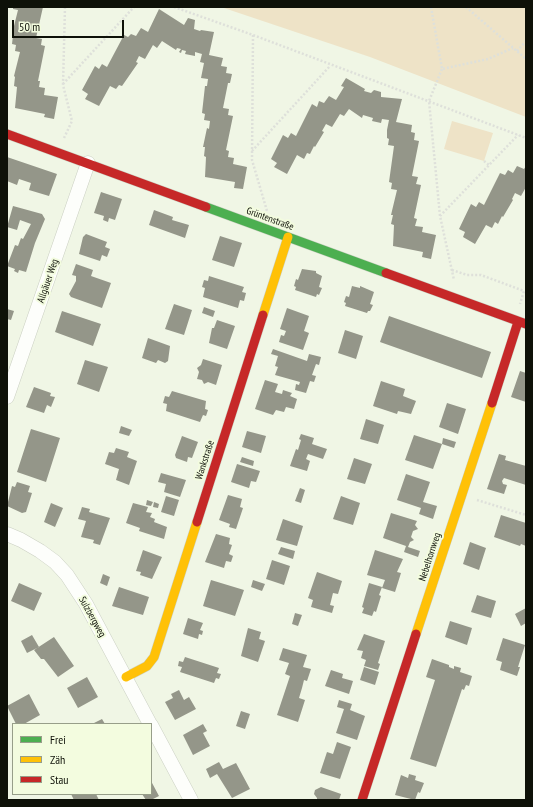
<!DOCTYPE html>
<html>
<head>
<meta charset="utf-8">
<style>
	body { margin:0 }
	#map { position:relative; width:533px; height:807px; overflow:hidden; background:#f0f6e5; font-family:"PT Sans Narrow",sans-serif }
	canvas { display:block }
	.frame { position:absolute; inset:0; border:8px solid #0e1108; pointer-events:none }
	.legend { position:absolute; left:12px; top:723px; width:140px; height:72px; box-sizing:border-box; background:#f3fcdf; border:1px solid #979e89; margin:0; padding:5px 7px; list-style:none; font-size:12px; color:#0e1108 }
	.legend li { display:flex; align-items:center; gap:8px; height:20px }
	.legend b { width:20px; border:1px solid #979e89 }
	.scale { position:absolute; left:12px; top:20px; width:112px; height:18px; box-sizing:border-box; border:2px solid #0e1108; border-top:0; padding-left:5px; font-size:12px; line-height:14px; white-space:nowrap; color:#0e1108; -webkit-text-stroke:3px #f3fcdf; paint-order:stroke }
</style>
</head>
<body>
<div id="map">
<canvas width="533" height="807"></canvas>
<div class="frame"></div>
<ul class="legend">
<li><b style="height:5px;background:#4caf50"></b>Frei</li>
<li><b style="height:5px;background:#ffc107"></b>Zäh</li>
<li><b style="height:5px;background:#c62828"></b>Stau</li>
</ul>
<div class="scale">50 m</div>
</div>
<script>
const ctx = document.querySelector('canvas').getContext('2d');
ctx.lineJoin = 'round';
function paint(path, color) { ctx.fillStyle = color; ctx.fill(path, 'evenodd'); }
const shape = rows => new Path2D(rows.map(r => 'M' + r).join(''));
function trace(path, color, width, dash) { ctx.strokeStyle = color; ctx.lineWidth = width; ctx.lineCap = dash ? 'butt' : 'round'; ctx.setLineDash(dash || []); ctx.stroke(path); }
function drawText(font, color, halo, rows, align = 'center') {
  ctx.font = font + ' "PT Sans Narrow",sans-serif'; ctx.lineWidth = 4; ctx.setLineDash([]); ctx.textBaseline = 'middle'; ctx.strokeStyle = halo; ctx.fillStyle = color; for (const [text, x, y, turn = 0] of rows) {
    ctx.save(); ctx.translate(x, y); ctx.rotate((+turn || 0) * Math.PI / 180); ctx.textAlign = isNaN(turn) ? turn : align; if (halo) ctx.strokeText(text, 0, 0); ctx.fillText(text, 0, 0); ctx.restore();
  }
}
paint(shape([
	[221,7,526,7,526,117,370,57],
	[452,121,493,133,484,161,444,149]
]), '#eee3c7');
paint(shape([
	[13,7,43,7,36,38,42,39,41,45,45,46,38,81,40,81,39,87,45,88,44,95,58,97,54,119,44,117,45,114,15,108,17,87,14,86,15,77,14,76,20,52,15,51,16,45,12,44,14,26,18,10,13,9],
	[159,9,184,25,188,18,195,20,194,29,200,31,201,30,214,32,209,55,223,58,221,66,227,67,226,73,232,74,230,83,228,83,223,108,229,109,228,115,233,116,226,150,229,151,228,157,234,158,233,164,247,167,243,189,234,188,235,182,205,177,206,157,204,156,205,147,203,147,207,128,209,129,210,121,204,120,205,114,202,113,205,86,207,86,208,79,201,78,204,63,200,62,202,54,195,52,195,56,185,54,186,51,182,50,181,53,179,52,181,49,177,48,176,50,162,41,157,48,153,45,145,59,139,56,136,62,138,63,122,86,119,85,116,89,110,86,99,106,85,99,88,94,82,90,95,66,99,69,102,64,107,67,124,35,128,37,131,34,136,36,141,28,148,32],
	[346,78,365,89,364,91,371,93,374,90,381,92,381,97,402,99,396,122,412,125,411,132,415,133,414,140,419,141,412,176,418,177,416,184,421,185,414,218,417,219,415,226,423,227,422,232,436,235,431,259,422,257,423,252,393,246,394,225,391,224,393,215,391,215,397,190,391,189,392,183,389,182,394,146,388,145,389,139,387,138,387,130,389,120,382,119,381,123,372,121,373,118,363,115,362,118,349,109,344,116,340,114,332,127,326,124,322,131,324,132,315,147,314,146,310,154,307,153,304,159,297,155,287,174,274,167,277,163,271,159,283,135,288,138,291,133,296,136,312,104,317,107,319,101,324,103,329,96,336,100,344,87,341,86],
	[7,157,57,174,49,196,29,190,31,183,19,179,17,185,7,181],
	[517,166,524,169,526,166,526,187,521,196,515,193,512,199,513,200,503,217,502,216,498,224,495,222,492,228,486,225,475,244,463,237,465,232,459,229,471,204,476,207,479,202,484,205,500,173,505,175,508,170,513,173],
	[101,192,122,199,115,220,109,218,108,222,103,220,104,216,94,213],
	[13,206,42,214,45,219,35,243,26,272,19,270,18,273,14,271,15,269,7,266,15,245,18,246,21,238,23,239,31,224,20,220,17,230,7,227],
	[154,210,173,217,172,220,189,225,185,238,149,225],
	[86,234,107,242,105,247,110,249,107,257,102,255,100,261,79,254,83,237],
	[220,236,242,243,234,267,212,260],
	[76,264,93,270,91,276,111,283,102,308,71,297,69,294,76,281,76,276,72,275],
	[302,269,316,271,316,273,322,276,319,287,322,288,319,295,317,294,316,297,295,290,296,287,294,286,296,279,298,280],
	[209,276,244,287,242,292,246,293,244,301,240,300,238,308,203,297,205,288,202,287,204,280,208,281],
	[352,286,360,288,360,286,374,292,370,304,373,305,370,311,368,311,367,313,345,306,346,303,344,302,346,296,349,297],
	[174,304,192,310,184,335,165,329],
	[204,307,215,311,213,317,202,313],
	[287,308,309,316,304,331,309,333,303,350,279,342,281,335,284,336,286,331,280,329],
	[7,309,14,311,11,320,7,319],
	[62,311,101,324,93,346,55,332],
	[389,316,491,352,482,378,380,342],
	[217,320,235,326,227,349,209,343,212,328,214,328],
	[345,330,363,336,356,359,338,353],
	[148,338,170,346,168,361,165,363,158,360,156,363,142,358],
	[273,349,307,361,309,354,321,357,319,365,316,364,312,375,316,376,314,382,310,381,306,393,295,390,296,384,299,385,300,382,275,375,278,367,275,366,278,356,271,354],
	[203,359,222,365,216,385,208,382,204,384,202,380,197,379,199,372,197,368,201,365],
	[85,360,108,367,99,392,77,384],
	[520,371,526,373,526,402,511,397],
	[265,380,278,384,275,392,282,394,283,390,292,393,290,396,297,399,294,409,286,407,284,412,276,410,273,415,255,409],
	[381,381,405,389,403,396,416,401,411,414,398,411,397,414,373,406],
	[34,387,51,393,50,396,55,397,51,407,47,405,44,413,26,407],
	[172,391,206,401,205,409,208,410,206,416,203,415,200,422,166,411,167,404,163,403,165,396,169,397],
	[447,403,466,409,458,434,439,427],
	[366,419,384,425,378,444,360,439],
	[121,426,132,430,129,436,119,433],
	[31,429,60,438,46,482,17,472],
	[247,431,266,436,261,453,242,447],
	[301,434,314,438,312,444,327,449,323,459,308,454,306,459,310,461,307,471,290,466,296,449,298,450,301,440,299,439],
	[414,435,442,444,443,438,456,442,454,448,442,444,433,469,405,460],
	[182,436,198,442,192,458,188,457,187,462,176,458,175,455],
	[116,448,129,452,127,457,137,461,129,485,116,480,119,469,105,464,109,452,114,453],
	[499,454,506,456,505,460,526,466,526,485,504,478,502,481,503,484,507,485,504,494,487,489],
	[242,457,254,461,253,466,240,462],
	[354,458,372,464,365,484,347,479],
	[237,464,260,471,256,482,251,481,249,488,231,482],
	[161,473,186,480,180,497,164,492,166,484,158,482],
	[406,474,430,482,423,502,437,506,433,519,419,514,421,508,397,500],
	[17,482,30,486,28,492,32,493,26,512,22,513,7,506,12,486,15,487],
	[300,488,305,490,301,503,295,501],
	[228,495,242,499,240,507,243,508,236,529,229,527,230,524,219,520],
	[166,496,179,500,174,516,161,512],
	[341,496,360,503,353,525,333,519],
	[147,500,153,502,151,506,146,505],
	[154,502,159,504,158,508,153,507],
	[51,503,63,508,55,527,44,522],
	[133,503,148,507,146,512,152,513,150,517,155,519,154,522,167,527,164,539,139,531,140,528,126,523],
	[82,507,90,509,89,512,110,518,100,545,93,543,94,540,81,537,86,521,78,519],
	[391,513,417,521,415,525,418,529,413,531,411,537,414,540,410,542,408,547,420,551,418,557,404,552,406,546,383,538],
	[501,515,526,523,526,546,521,544,520,546,494,537],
	[283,519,303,526,297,546,276,540],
	[216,534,230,538,229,544,232,545,229,554,233,556,231,562,226,561,224,568,205,562],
	[470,542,486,548,479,570,463,564],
	[281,547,295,551,293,559,278,554],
	[143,550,162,557,152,579,140,575,141,572,136,571],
	[375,550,403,559,397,572,401,573,395,592,382,588,385,580,367,575],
	[272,560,290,566,284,585,266,579],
	[317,572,342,581,338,594,333,593,330,605,334,606,332,613,311,607,313,600,308,598],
	[103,574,110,577,107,586,100,583],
	[211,580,244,590,235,616,203,606],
	[253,580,265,584,262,591,251,587],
	[19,583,42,593,34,611,11,601],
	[369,583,382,587,379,595,381,596,376,612,374,611,372,616,362,613,364,608,362,607],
	[119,587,149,597,143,615,112,606],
	[477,595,496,601,491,618,471,612],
	[526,608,526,623,521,626,515,614],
	[295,613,302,615,298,626,292,624],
	[188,618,203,623,200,630,203,631,202,635,199,634,198,639,183,634],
	[450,621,472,628,467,645,445,637],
	[248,628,261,632,259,639,265,641,258,662,241,656],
	[364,634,385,641,378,663,380,664,378,670,364,666,366,660,361,658,363,651,357,650],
	[32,635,39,647,27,653,21,641],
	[54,637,74,666,58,677,44,659,41,659,34,650],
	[503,638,525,645,518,667,520,667,517,676,500,670,502,662,496,660],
	[283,648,307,655,303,667,311,669,307,681,304,680,302,688,299,698,305,700,298,722,277,715,290,676,285,674,289,663,279,660],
	[185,657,219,668,217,673,221,674,219,679,216,678,214,683,180,672,182,667,178,666,179,661,183,662],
	[432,659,449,665,449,667,454,669,454,666,461,668,460,672,472,676,469,686,466,685,464,690,462,689,436,767,410,759,435,680,426,677],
	[364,667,379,672,375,685,360,680],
	[331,670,343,674,342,678,353,681,349,694,325,686],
	[87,677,98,697,78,708,67,688],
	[179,690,184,700,189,697,196,709,175,720,165,702,173,698,171,694],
	[29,694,40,715,24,724,16,724,7,706],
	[339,700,352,704,350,710,365,716,357,740,336,733,344,709,337,707],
	[241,711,250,714,245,729,236,726],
	[102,719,105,724,92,724],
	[203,724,207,731,203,733,210,746,193,755,183,735],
	[337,742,351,747,340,779,320,773,327,752,333,754],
	[219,762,223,769,236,763,250,789,232,798,217,774,210,778,206,769],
	[409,774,416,776,415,780,424,783,420,793,418,792,415,800,395,795,401,775,408,778],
	[151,781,159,796,151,800,146,800,142,794,151,794],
	[321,787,341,794,339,800,317,800,317,798,314,794,315,790],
	[71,794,96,794,99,800,74,800]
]), '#949689');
const street = shape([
	[7,397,88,163],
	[7,534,21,540,40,551,55,562,67,575,86,604,150,724],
	[151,725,191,800]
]);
const fast = shape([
	[206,207,386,273]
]);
const slow = shape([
	[263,315,288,237],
	[416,634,492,403],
	[126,677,147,666,154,657,197,522]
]);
const jam = shape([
	[7,134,206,207],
	[386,273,526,324],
	[492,403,518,322],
	[197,522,263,315],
	[362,800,416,634]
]);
trace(street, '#cbd0c3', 15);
trace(fast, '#cbd0c3', 10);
trace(slow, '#cbd0c3', 10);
trace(jam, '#cbd0c3', 10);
trace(shape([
	[174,7,253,35,526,138],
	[431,7,442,69,488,59,513,48],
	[466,7,526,59],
	[253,35,252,160,267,211],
	[517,51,526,41],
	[442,69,429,101,440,216,454,280],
	[63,84,134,7],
	[64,138,72,121,63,85,65,7],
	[252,151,330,66],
	[484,161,489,165],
	[440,216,518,135],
	[452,270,467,275,481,275,524,291,520,304],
	[477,500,526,515]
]), '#dee0da', 2.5, [2, 2]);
trace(street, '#fdfefb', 14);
trace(fast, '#4caf50', 9);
trace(slow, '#ffc107', 9);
trace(jam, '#c62828', 9);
drawText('10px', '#0e1108', '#f3fcdf', [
	["Grüntenstraße",270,219,20],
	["Allgäuer Weg",48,281,-71],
	["Wankstraße",205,460,-72],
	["Nebelhornweg",430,557,-72],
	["Sulzbergweg",92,617,61]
]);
</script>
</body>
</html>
